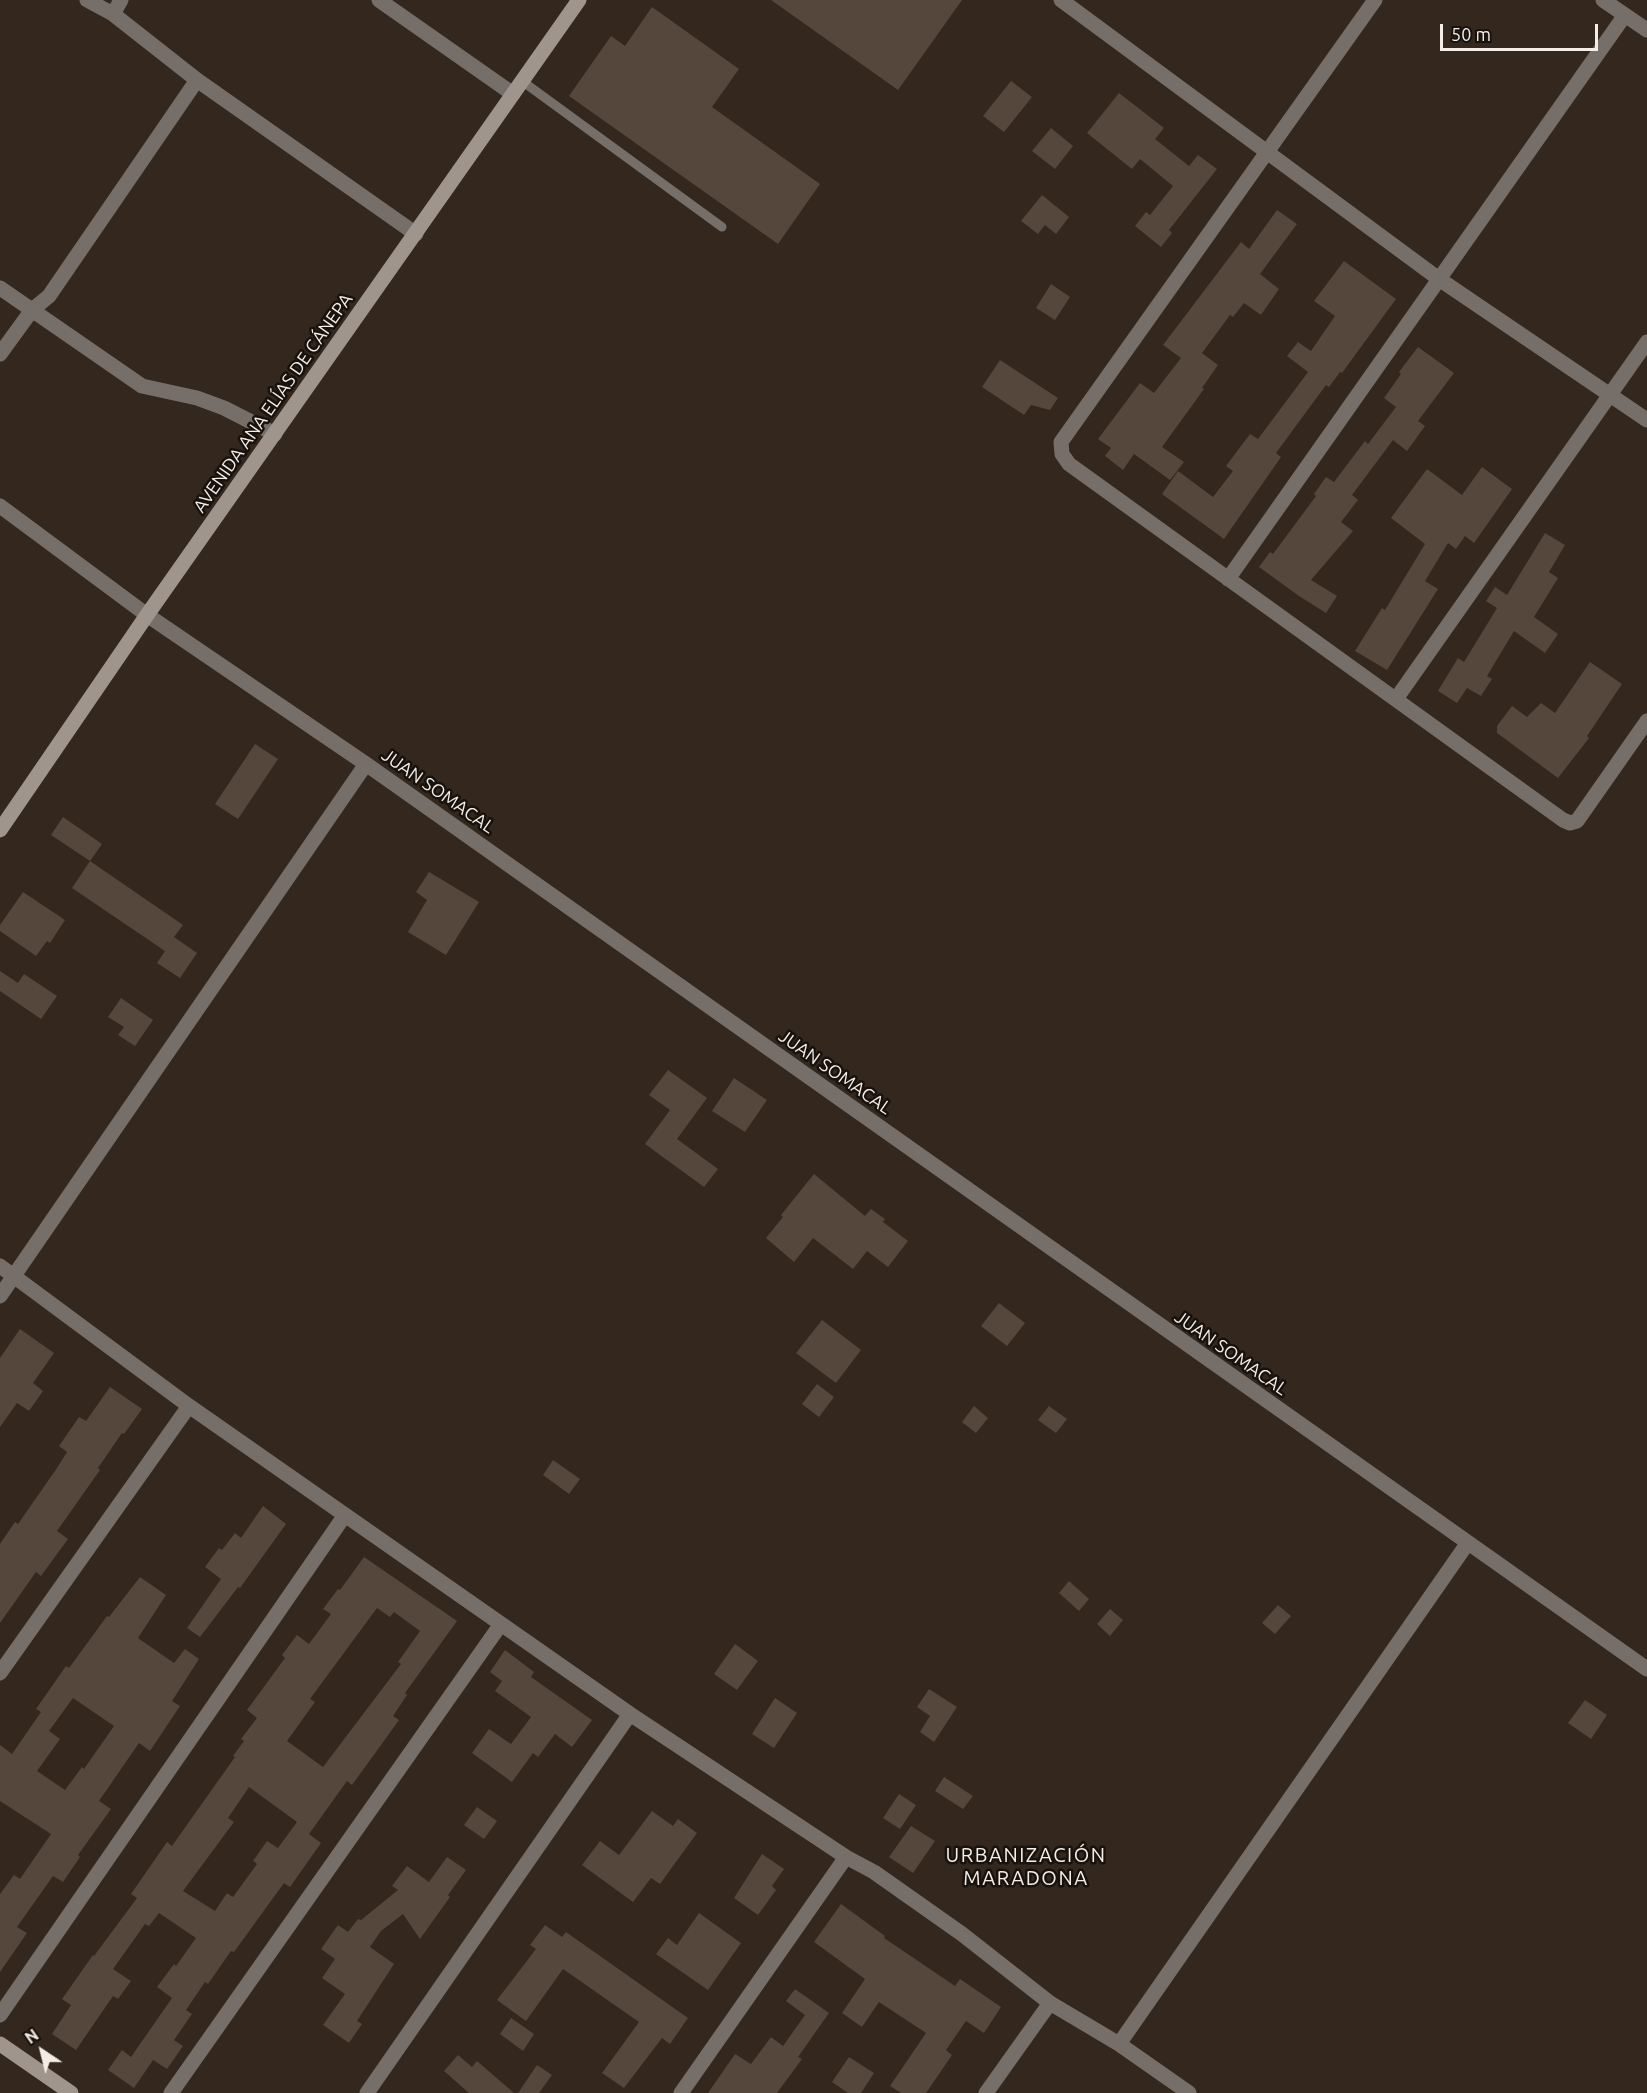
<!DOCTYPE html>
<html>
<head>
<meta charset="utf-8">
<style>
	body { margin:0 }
	#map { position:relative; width:1647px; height:2093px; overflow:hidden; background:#34271d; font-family:Ubuntu,sans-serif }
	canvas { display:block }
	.north { position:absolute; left:12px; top:2021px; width:60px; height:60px; -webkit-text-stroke:4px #17120d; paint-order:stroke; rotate:325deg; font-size:16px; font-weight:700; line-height:24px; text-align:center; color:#f5ece5 }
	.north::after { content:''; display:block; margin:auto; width:21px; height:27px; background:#f5ece5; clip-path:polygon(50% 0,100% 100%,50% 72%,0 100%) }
	.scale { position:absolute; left:1440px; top:24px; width:158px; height:27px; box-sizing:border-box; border:3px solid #f5ece5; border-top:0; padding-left:8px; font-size:18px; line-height:21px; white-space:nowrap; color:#f5ece5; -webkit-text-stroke:4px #17120d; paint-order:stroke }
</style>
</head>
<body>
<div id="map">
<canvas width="1647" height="2093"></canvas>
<div class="north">N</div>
<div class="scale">50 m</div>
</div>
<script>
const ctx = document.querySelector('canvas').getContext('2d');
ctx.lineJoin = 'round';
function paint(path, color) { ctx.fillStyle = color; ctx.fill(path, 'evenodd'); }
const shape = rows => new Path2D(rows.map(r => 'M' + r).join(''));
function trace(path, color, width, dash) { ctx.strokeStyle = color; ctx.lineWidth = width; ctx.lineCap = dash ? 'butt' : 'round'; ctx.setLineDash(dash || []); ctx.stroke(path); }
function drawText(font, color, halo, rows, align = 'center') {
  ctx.font = font + ' Ubuntu,sans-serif'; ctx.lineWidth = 5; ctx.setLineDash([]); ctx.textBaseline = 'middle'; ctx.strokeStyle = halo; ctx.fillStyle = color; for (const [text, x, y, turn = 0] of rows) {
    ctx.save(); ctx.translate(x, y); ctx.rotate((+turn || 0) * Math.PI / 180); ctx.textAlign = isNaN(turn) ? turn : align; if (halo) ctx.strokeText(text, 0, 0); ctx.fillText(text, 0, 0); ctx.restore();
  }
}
paint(shape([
	[771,0,962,0,898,90],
	[652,7,739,69,712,107,820,184,778,244,569,96,611,36,625,46],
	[1011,81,1032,97,1004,132,983,116],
	[1119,93,1164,128,1155,139,1189,166,1198,155,1217,169,1169,230,1172,233,1161,247,1135,226,1146,212,1150,215,1173,186,1140,159,1132,169,1087,133],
	[1051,128,1073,146,1055,169,1032,151],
	[1042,195,1069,217,1056,234,1045,225,1038,234,1021,221],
	[1277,210,1297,224,1260,274,1279,289,1261,315,1244,303,1233,317,1230,315,1202,353,1218,365,1202,388,1204,389,1162,447,1184,462,1170,480,1134,454,1123,470,1105,456,1111,448,1098,439,1140,383,1154,393,1181,358,1163,345,1241,242,1249,249],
	[1344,261,1396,299,1342,373,1340,372,1329,387,1326,385,1276,453,1281,457,1224,539,1162,494,1178,471,1213,497,1233,471,1226,466,1250,434,1258,439,1308,372,1287,356,1298,342,1311,351,1335,316,1314,301],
	[1051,284,1070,297,1055,320,1036,308],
	[1418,347,1454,373,1418,421,1425,426,1407,451,1393,440,1352,495,1358,500,1341,522,1353,531,1311,580,1337,596,1326,613,1299,596,1259,567,1270,552,1273,554,1316,496,1314,494,1326,477,1334,482,1365,441,1368,444,1396,407,1384,398,1401,374,1399,372],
	[1000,360,1058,398,1050,410,1031,405,1024,415,982,387],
	[1482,467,1512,489,1474,543,1465,536,1456,549,1448,543,1425,581,1438,589,1387,670,1355,651,1382,608,1385,610,1425,544,1391,518,1427,469,1462,495],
	[1545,533,1565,545,1549,572,1558,578,1534,617,1558,634,1545,653,1514,631,1487,676,1492,679,1481,696,1467,688,1457,703,1438,691,1458,658,1464,662,1497,608,1486,601,1495,587,1507,595],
	[1590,662,1622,684,1587,736,1589,738,1558,778,1497,733,1497,726,1512,706,1527,717,1541,703,1555,713],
	[255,744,278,759,238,819,215,804],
	[63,817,102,844,90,861,51,835],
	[90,861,183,925,174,937,197,953,180,978,157,963,165,951,72,888],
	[429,872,479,902,446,955,408,932,427,900,416,892],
	[23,892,65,920,50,943,47,941,36,956,0,931,0,925],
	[0,971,18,983,24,974,57,996,41,1019,0,991],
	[121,998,153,1020,135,1046,118,1035,124,1027,108,1017],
	[668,1070,707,1098,677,1139,718,1169,704,1187,645,1144,670,1110,649,1095],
	[734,1078,767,1100,745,1132,712,1111],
	[814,1174,865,1216,871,1209,885,1219,883,1222,908,1241,888,1267,867,1251,853,1269,813,1238,794,1262,766,1238,783,1217,781,1215],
	[999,1303,1025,1323,1007,1346,981,1326],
	[822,1320,861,1350,836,1383,796,1353],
	[20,1329,54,1353,33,1383,43,1391,29,1411,17,1403,0,1427,0,1358],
	[817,1384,834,1397,819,1417,802,1404],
	[110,1387,142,1409,124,1434,122,1433,98,1468,100,1470,57,1531,68,1539,41,1576,36,1572,0,1623,0,1544,15,1522,18,1524,57,1468,67,1452,59,1446,79,1417,86,1421],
	[974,1406,988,1418,976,1433,962,1422],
	[1049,1406,1067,1419,1056,1433,1038,1420],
	[553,1460,580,1479,569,1494,543,1475],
	[263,1506,286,1524,240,1588,238,1587,200,1637,187,1628,221,1579,205,1567,219,1548,222,1550,235,1533,241,1538],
	[364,1557,457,1621,405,1693,407,1695,393,1716,399,1720,389,1734,352,1785,347,1781,309,1834,321,1843,290,1887,284,1883,234,1952,231,1951,208,1984,205,1982,186,2010,192,2014,174,2040,183,2046,167,2069,153,2060,134,2088,108,2070,122,2050,131,2057,172,1998,157,1987,174,1964,176,1966,196,1938,159,1913,149,1926,145,1924,113,1969,131,1981,118,1999,113,1996,76,2050,52,2034,71,2005,62,1999,93,1955,94,1956,137,1898,131,1894,167,1842,172,1846,235,1757,233,1756,244,1741,241,1739,257,1718,247,1710,285,1658,282,1655,297,1635,309,1644,331,1614,323,1609,338,1589,340,1590],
	[377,1608,390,1617,394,1612,420,1631,398,1662,401,1664,323,1767,287,1741,315,1702,310,1699],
	[249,1787,297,1822,278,1848,267,1841,253,1861,257,1864,233,1897,227,1893,215,1911,183,1891,234,1822,228,1818],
	[140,1577,166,1595,138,1638,174,1663,185,1649,199,1659,172,1701,180,1706,150,1751,139,1743,99,1801,111,1809,78,1855,80,1857,63,1882,53,1876,17,1927,27,1933,0,1972,0,1894,14,1875,20,1879,51,1834,0,1801,0,1745,12,1754,41,1712,36,1709,66,1666,69,1668,107,1616,109,1617],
	[73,1698,114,1726,84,1769,82,1767,65,1790,37,1771,60,1739,49,1731],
	[1069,1581,1089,1599,1079,1611,1059,1593],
	[1278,1605,1291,1616,1275,1634,1262,1623],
	[1110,1609,1123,1620,1110,1636,1097,1624],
	[735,1644,758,1661,737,1690,714,1674],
	[505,1650,534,1672,531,1677,592,1720,572,1747,555,1734,538,1757,533,1753,512,1782,472,1753,489,1729,511,1744,531,1717,495,1691,502,1681,490,1672],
	[929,1689,957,1707,934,1742,920,1732,930,1716,917,1707],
	[775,1698,797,1713,774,1748,752,1734],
	[1585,1700,1607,1715,1591,1739,1568,1723],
	[944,1777,973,1796,963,1809,935,1791],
	[899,1794,916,1805,900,1829,883,1818],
	[477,1807,497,1821,484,1839,464,1825],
	[652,1811,673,1826,678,1819,697,1833,660,1884,651,1878,633,1902,582,1865,600,1841,619,1855],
	[911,1826,935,1841,913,1873,889,1857],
	[762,1854,784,1869,772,1886,776,1890,758,1915,734,1898],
	[447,1857,466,1870,448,1895,450,1897,420,1939,403,1914,381,1931,370,1947,394,1964,357,2021,362,2024,349,2043,323,2025,345,1994,322,1978,335,1959,321,1949,338,1925,348,1932,358,1919,361,1920,398,1890,392,1886,407,1866,429,1882],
	[841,1904,885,1936,884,1938,955,1986,960,1979,1001,2007,984,2033,966,2021,946,2050,952,2055,926,2093,901,2093,890,2086,926,2033,879,2002,862,2027,842,2013,865,1979,814,1942],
	[699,1913,741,1943,708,1990,656,1954,668,1938,677,1945],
	[545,1925,562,1937,566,1932,688,2018,670,2044,662,2038,624,2088,602,2073,639,2022,563,1969,526,2021,497,2000,536,1949,530,1945],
	[795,1989,829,2013,798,2057,802,2059,777,2093,708,2093,735,2054,751,2064,771,2037,783,2046,805,2015,786,2001],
	[511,2018,534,2034,523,2051,500,2034],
	[458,2055,472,2067,477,2061,514,2093,469,2093,444,2071],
	[849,2057,874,2073,861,2093,848,2093,832,2082],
	[537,2065,552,2075,539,2093,518,2093]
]), '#56473c');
trace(shape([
	[522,81,722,227]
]), '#766f69', 9);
trace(shape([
	[87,0,113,14,197,80,416,234],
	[379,0,513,94],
	[1061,0,1439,279,1647,420],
	[1375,0,1061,442,1062,454,1069,464,1563,820,1570,823,1577,821,1647,721],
	[1603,0,1647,30],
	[113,14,121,0],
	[0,288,142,386,197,398,224,408,275,434],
	[0,354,32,310,49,296,197,80],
	[0,506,147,615,366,764,1647,1669],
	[1228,579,1625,15],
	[1396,699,1647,342],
	[0,1266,189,1406,630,1714,846,1857,874,1872,962,1934,1050,2003,1119,2044,1189,2093],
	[0,1296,366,764],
	[0,1673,189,1406],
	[0,2015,345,1515],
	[1119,2044,1467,1544],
	[171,2093,501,1624],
	[367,2093,630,1714],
	[681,2093,846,1857],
	[986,2093,1050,2003]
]), '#766f69', 15);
trace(shape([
	[0,830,147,615,579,0],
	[0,2044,71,2093]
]), '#a0958c', 15);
drawText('18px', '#f5ece5', '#17120d', [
	["AVENIDA ANA ELÍAS DE CÁNEPA",273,403,-55],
	["JUAN SOMACAL",438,791,35],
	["JUAN SOMACAL",835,1072,35],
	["JUAN SOMACAL",1231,1353,35]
]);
ctx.letterSpacing = '1.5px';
drawText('20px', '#f5ece5', '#17120d', [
	["URBANIZACIÓN",1026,1855],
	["MARADONA",1026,1878]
]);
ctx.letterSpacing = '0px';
</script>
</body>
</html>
